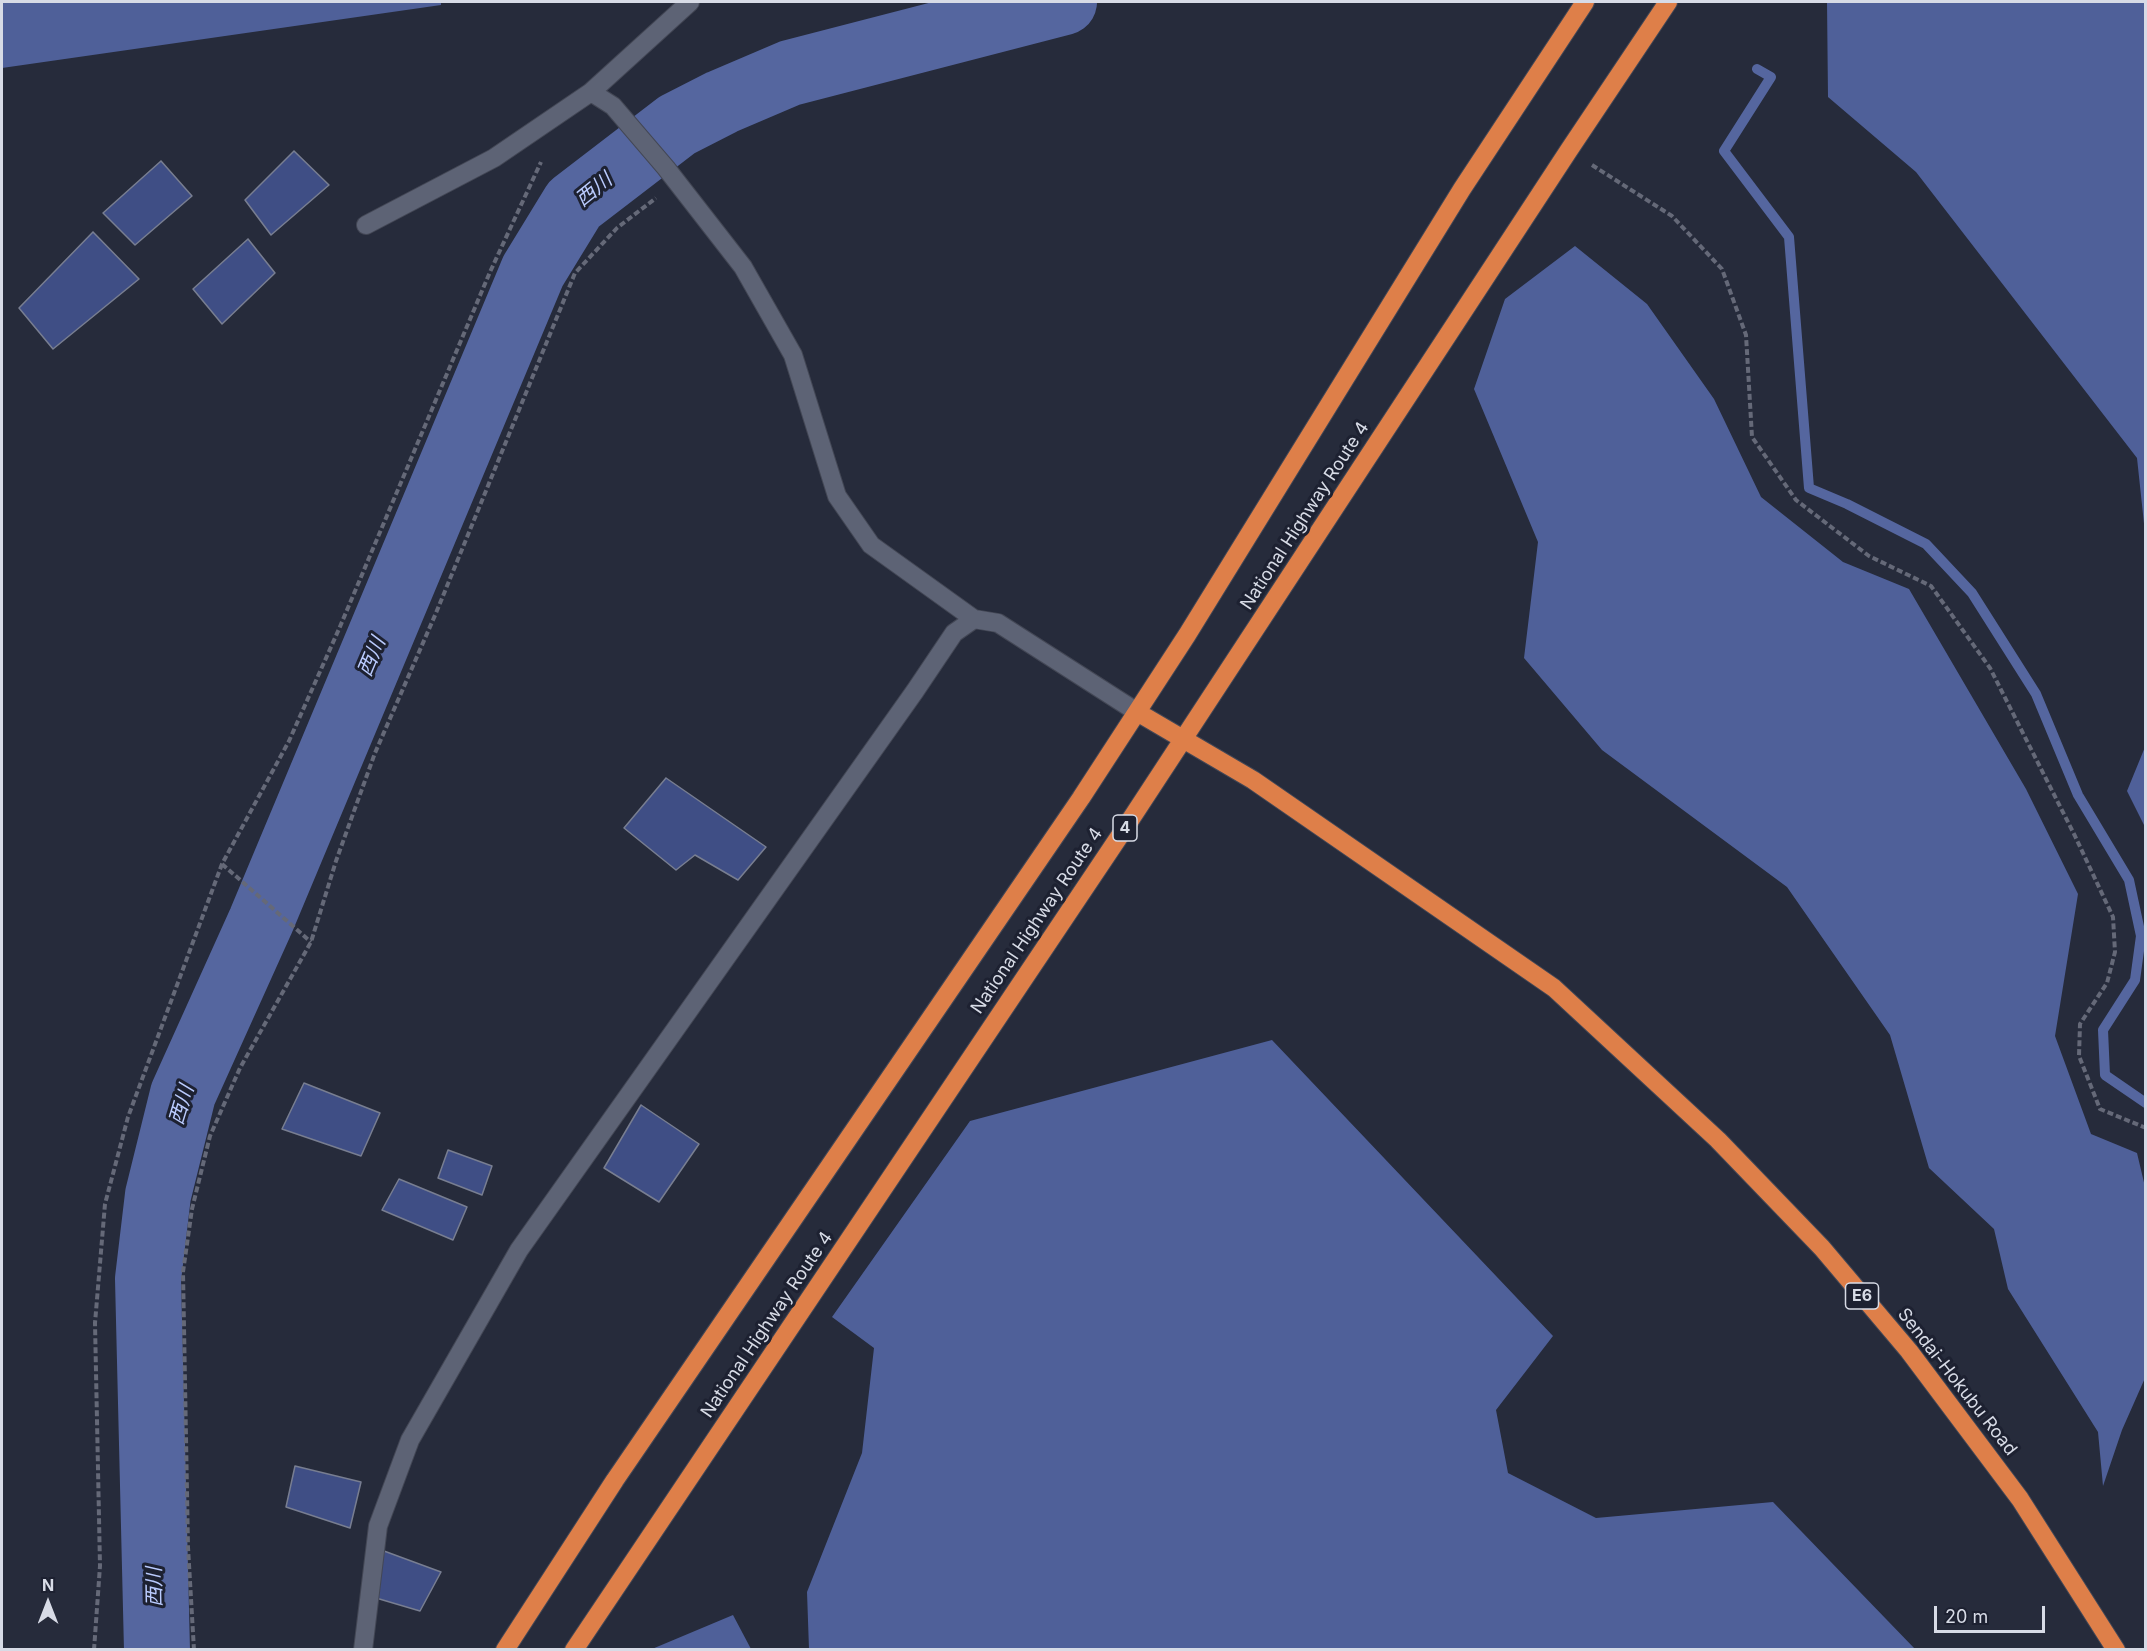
<!DOCTYPE html>
<html>
<head>
<meta charset="utf-8">
<style>
	body { margin:0 }
	#map { position:relative; width:2147px; height:1651px; overflow:hidden; background:#262b3b; font-family:Inter,sans-serif }
	canvas { display:block }
	.frame { position:absolute; inset:0; border:3px solid #d7dbe6; pointer-events:none }
	.north { position:absolute; left:18px; top:1573px; width:60px; height:60px; -webkit-text-stroke:4px #1d2131; paint-order:stroke; rotate:0deg; font-size:16px; font-weight:700; line-height:24px; text-align:center; color:#d7dbe6 }
	.north::after { content:''; display:block; margin:auto; width:21px; height:27px; background:#d7dbe6; clip-path:polygon(50% 0,100% 100%,50% 72%,0 100%) }
	.scale { position:absolute; left:1934px; top:1606px; width:111px; height:27px; box-sizing:border-box; border:3px solid #d7dbe6; border-top:0; padding-left:8px; font-size:18px; line-height:21px; white-space:nowrap; color:#d7dbe6; -webkit-text-stroke:4px #1d2131; paint-order:stroke }
</style>
</head>
<body>
<div id="map">
<canvas width="2147" height="1651"></canvas>
<div class="frame"></div>
<div class="north">N</div>
<div class="scale">20 m</div>
</div>
<script>
const ctx = document.querySelector('canvas').getContext('2d');
ctx.lineJoin = 'round';
function paint(path, color) { ctx.fillStyle = color; ctx.fill(path, 'evenodd'); }
const shape = rows => new Path2D(rows.map(r => 'M' + r).join(''));
function trace(path, color, width, dash) { ctx.strokeStyle = color; ctx.lineWidth = width; ctx.lineCap = dash ? 'butt' : 'round'; ctx.setLineDash(dash || []); ctx.stroke(path); }
function drawText(font, color, halo, rows, align = 'center') {
  ctx.font = font + ' Inter,"Noto Sans JP",sans-serif'; ctx.lineWidth = 6; ctx.setLineDash([]); ctx.textBaseline = 'middle'; ctx.strokeStyle = halo; ctx.fillStyle = color; for (const [text, x, y, turn = 0] of rows) {
    ctx.save(); ctx.translate(x, y); ctx.rotate((+turn || 0) * Math.PI / 180); ctx.textAlign = isNaN(turn) ? turn : align; if (halo) ctx.strokeText(text, 0, 0); ctx.fillText(text, 0, 0); ctx.restore();
  }
}
paint(shape([
	[2,2,441,2,441,5,2,68],
	[1827,2,2145,2,2145,533,2137,458,1916,172,1828,97],
	[1575,246,1647,304,1714,399,1761,497,1843,562,1909,589,2026,789,2078,894,2055,1036,2091,1134,2137,1153,2146,1191,2145,1378,2122,1430,2103,1486,2098,1432,2008,1289,1994,1229,1929,1168,1890,1035,1787,887,1602,750,1524,658,1538,542,1474,389,1505,299],
	[2145,747,2145,827,2127,791],
	[1272,1040,1553,1336,1496,1410,1508,1473,1596,1518,1773,1502,1915,1649,809,1649,807,1592,862,1453,874,1348,832,1317,970,1121],
	[733,1615,751,1649,652,1649]
]), '#4f6099');
trace(shape([
	[1757,69,1771,77,1724,151,1789,237,1809,488,1847,504,1926,544,1972,593,2036,694,2078,795,2129,880,2141,936,2135,980,2103,1030,2105,1075,2146,1103]
]), '#55669f', 10);
trace(shape([
	[157,1650,148,1279,158,1195,183,1094,261,921,533,271,574,204,677,125,722,102,790,73,1064,2]
]), '#55669f', 66);
const building = shape([
	[294,151,329,185,271,235,245,200,294,151],
	[161,161,192,196,135,245,103,213,161,161],
	[93,232,139,279,53,349,19,308,93,232],
	[248,239,275,273,222,324,193,289,248,239],
	[666,778,766,847,738,880,695,855,676,870,624,828,666,778],
	[304,1083,380,1113,361,1156,282,1129,304,1083],
	[641,1105,699,1144,659,1202,604,1168,641,1105],
	[448,1150,492,1166,482,1195,438,1178,448,1150],
	[399,1179,467,1207,453,1240,382,1210,399,1179],
	[295,1466,361,1482,350,1528,286,1507,295,1466],
	[384,1551,441,1572,420,1611,376,1598,384,1551]
]);
paint(building, '#3f4e85');
trace(building, '#787e91', 1.5);
const minor = shape([
	[591,92,690,2],
	[366,225,494,158,591,92,613,106,666,168,743,267,793,355,837,496,871,545,974,619],
	[363,1650,378,1526,410,1440,519,1250,915,691,954,633,974,619,998,623,1137,712]
]);
const highway = shape([
	[1137,712,1253,780,1554,988,1718,1140,1822,1248,1909,1351,2020,1499,2116,1650],
	[505,1650,615,1480,1081,798,1187,635,1462,189,1585,2],
	[574,1650,1125,828,1569,150,1668,2]
]);
trace(minor, '#434755', 20);
trace(highway, '#434755', 20);
trace(shape([
	[1592,165,1672,216,1722,269,1746,335,1752,437,1796,500,1869,556,1931,586,1990,668,2075,836,2113,917,2115,952,2107,983,2080,1024,2079,1056,2100,1109,2146,1128],
	[222,864,311,942],
	[94,1650,100,1566,95,1323,105,1204,128,1117,222,864,289,741,339,629,490,272,541,162],
	[194,1650,188,1547,183,1272,192,1209,210,1136,240,1068,311,942,336,861,375,753,436,613,575,273,617,228,656,198]
]), '#656978', 4, [6, 3]);
trace(minor, '#5d6375', 18);
trace(highway, '#de7f49', 18);
for (const [x, y, w] of [
	[1125,828,24],
	[1862,1296,33]
]) { const box = new Path2D(); box.roundRect(x - w / 2, y - 13, w, 26, 4.5); ctx.fillStyle = '#1d2131'; ctx.fill(box); trace(box, '#d7dbe6', 1.5); }
drawText('bold 16px', '#d7dbe6', null, [
	["4",1125,828],
	["E6",1862,1296]
]);
drawText('18px', '#d7dbe6', '#1d2131', [
	["National Highway Route 4",1305,516,-57],
	["National Highway Route 4",1037,921,-56],
	["National Highway Route 4",767,1325,-56],
	["Sendai-Hokubu Road",1957,1382,52]
]);
drawText('italic 20px', '#bacbfe', '#1d2131', [
	["西川",594,190,-39],
	["西川",372,657,-67],
	["西川",182,1105,-73],
	["西川",155,1587,-91]
]);
</script>
</body>
</html>
